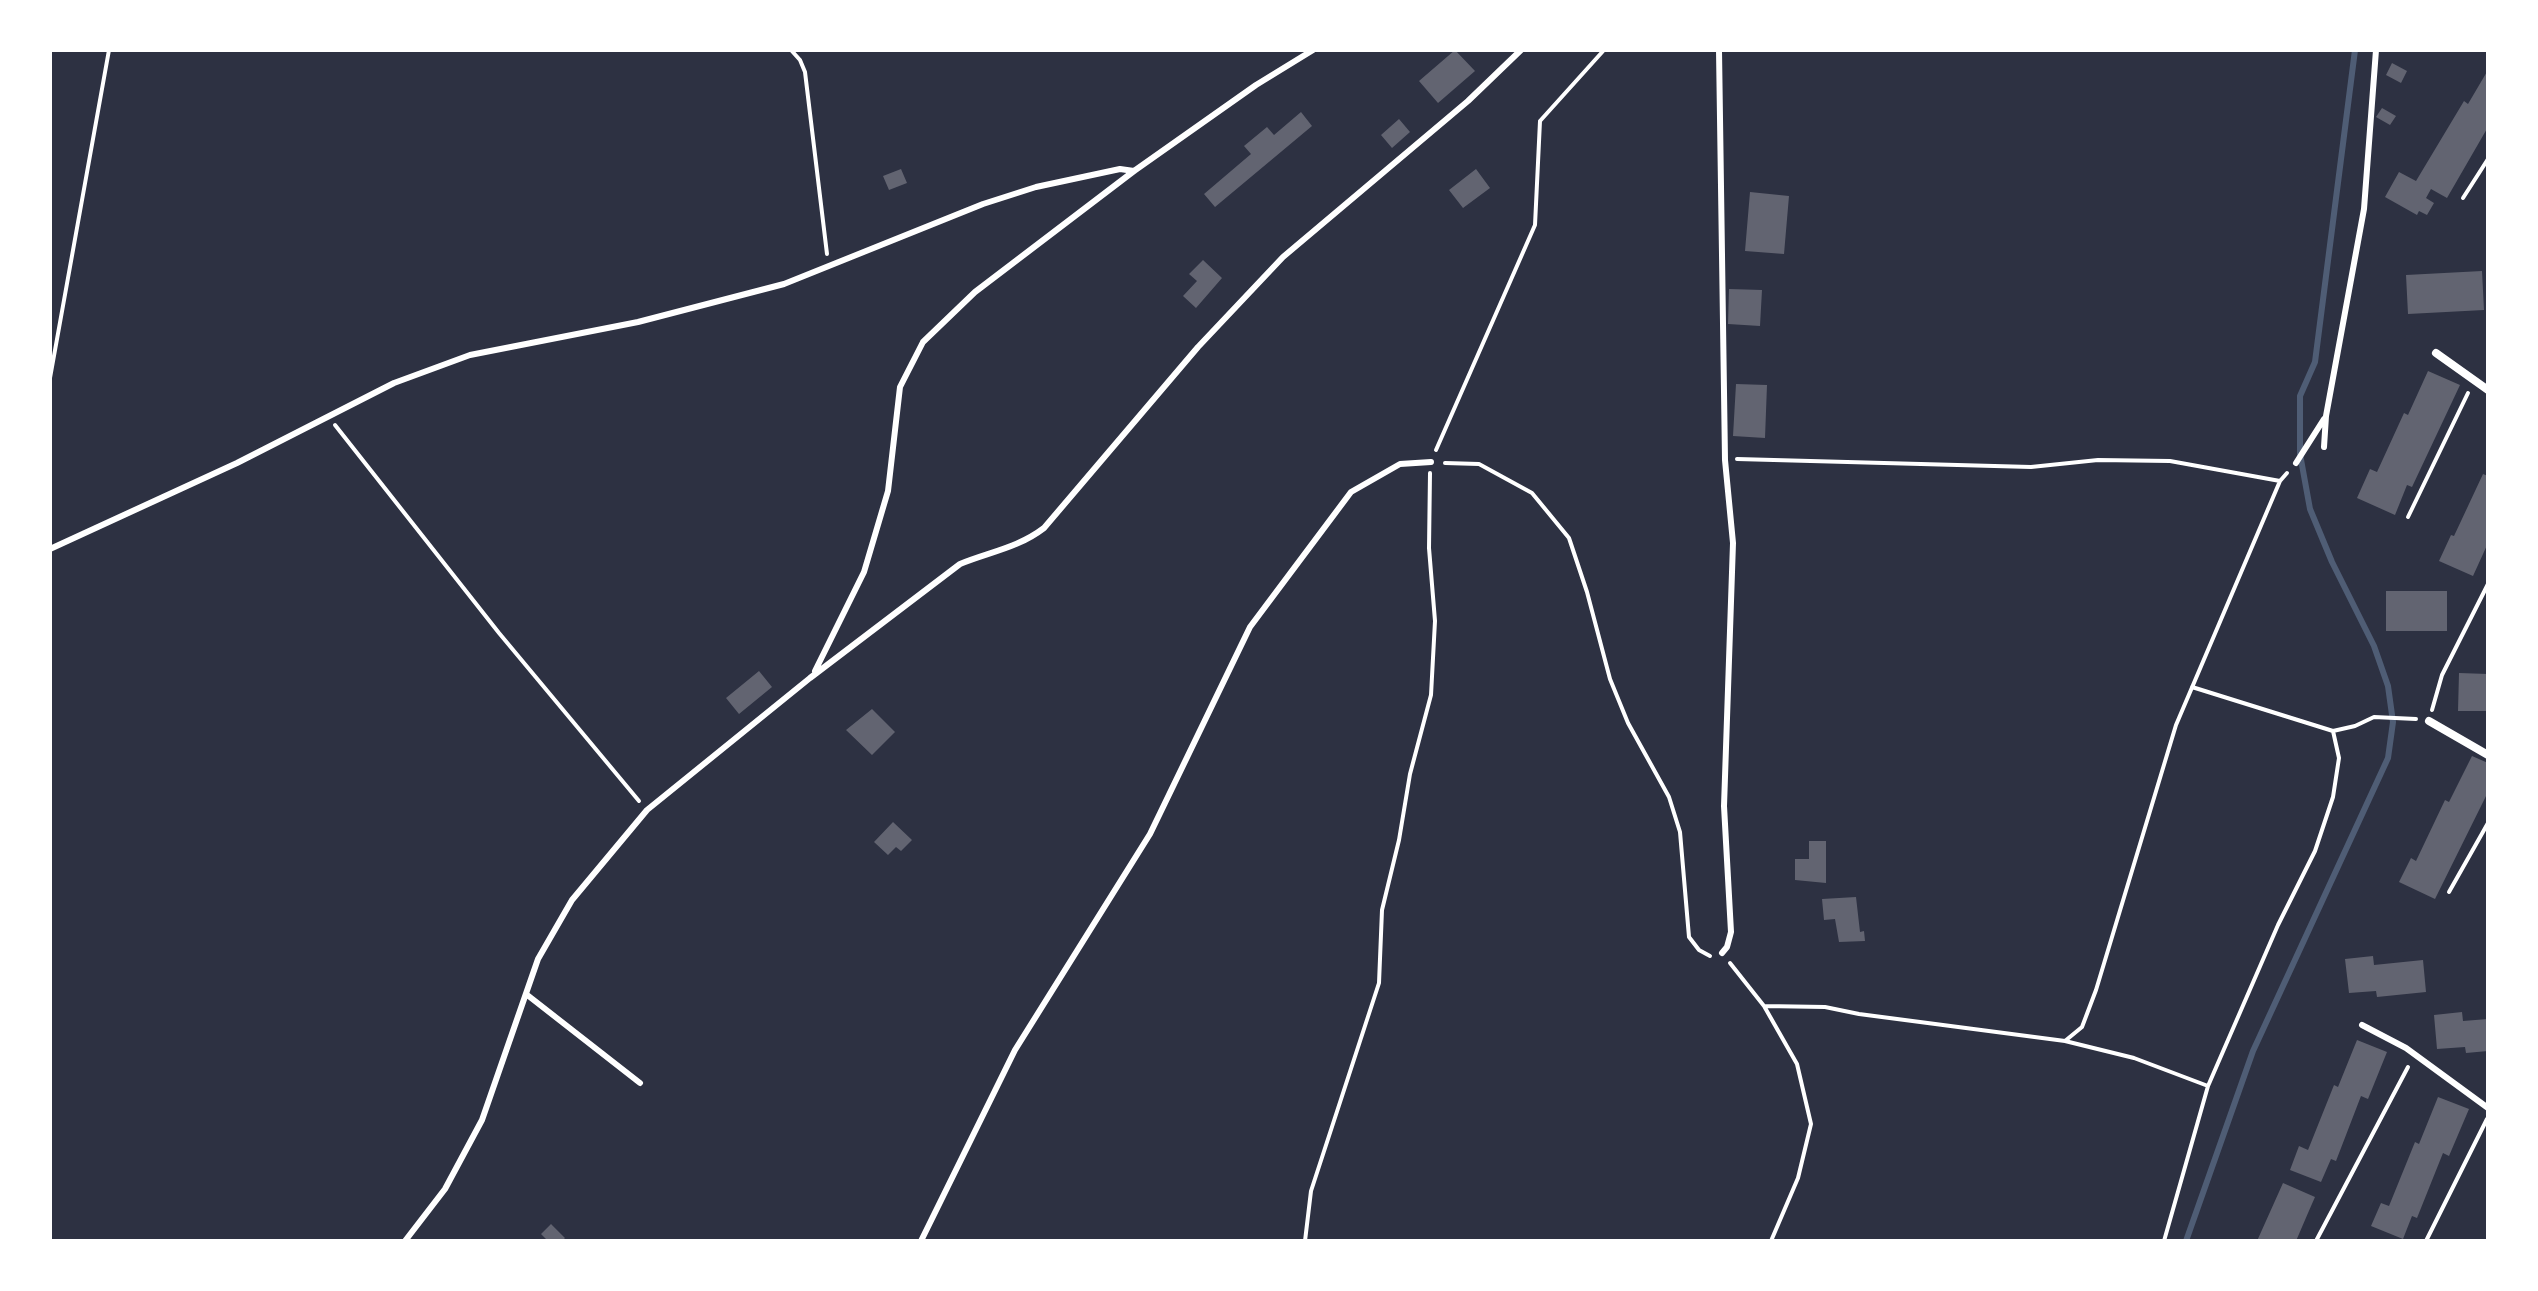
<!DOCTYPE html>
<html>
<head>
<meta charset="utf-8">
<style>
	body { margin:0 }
	#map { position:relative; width:2538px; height:1291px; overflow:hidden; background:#2d3142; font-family:Ubuntu,sans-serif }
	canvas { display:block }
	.frame { position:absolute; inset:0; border:52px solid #fff; pointer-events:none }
</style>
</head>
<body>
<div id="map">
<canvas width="2538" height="1291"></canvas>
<div class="frame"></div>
</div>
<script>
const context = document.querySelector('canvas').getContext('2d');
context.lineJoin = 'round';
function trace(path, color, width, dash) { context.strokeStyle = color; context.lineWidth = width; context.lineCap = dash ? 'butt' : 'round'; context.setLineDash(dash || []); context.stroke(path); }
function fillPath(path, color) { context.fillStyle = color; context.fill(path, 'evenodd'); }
trace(new Path2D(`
	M2186,1241L2253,1051L2388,758L2393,722L2388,686L2374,646L2332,562L2310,509L2300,454V396L2315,362L2355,50`), '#4f5d75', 6);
fillPath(new Path2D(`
	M1455,50L1475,71L1438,103L1419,81Z
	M2392,63L2407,71L2401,83L2386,75Z
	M2488,70V127L2447,198L2431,189L2426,198L2434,203L2427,215L2419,211L2417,215L2385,197L2399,172L2416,181L2464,101L2468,104Z
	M2382,108L2396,116L2390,125L2376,117Z
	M1301,112L1312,126L1215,207L1204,194L1251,154L1244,146L1267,127L1274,135Z
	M1399,119L1410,132L1392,148L1381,135Z
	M901,169L907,183L889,190L883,176Z
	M1476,169L1490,188L1463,208L1449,190Z
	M1750,192L1789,196L1784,254L1745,251Z
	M1203,260L1222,278L1196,308L1183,296L1197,281L1189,274Z
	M2482,271L2484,310L2408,314L2406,275Z
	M1729,289L1762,290L1760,326L1728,324Z
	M2428,371L2460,385L2412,487L2407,485L2395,515L2357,498L2370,469L2377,472L2404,413L2408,415Z
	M1736,384L1767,385L1765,438L1733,436Z
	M2483,474L2488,476V543L2473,576L2439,561L2451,535L2454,536Z
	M2386,591H2447V631H2386Z
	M759,671L772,687L739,714L726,698Z
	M2459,673L2488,674V711H2458Z
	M872,709L895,732L872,755L846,730Z
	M2472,756L2488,763V792L2435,899L2399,882L2411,858L2416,861L2445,800L2449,802Z
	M893,822L912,840L901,851L896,847L888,855L874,842Z
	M1809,841H1826V883L1795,880V859H1809Z
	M1856,897L1860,932L1864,931L1865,941L1839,942L1835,919L1824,920L1822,899Z
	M2373,956L2374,965L2423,960L2426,992L2377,997L2376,991L2349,993L2345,959Z
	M2462,1012L2463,1021L2488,1019V1051L2466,1053L2465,1047L2437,1049L2434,1015Z
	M2357,1040L2387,1052L2368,1099L2361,1096L2336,1161L2331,1159L2321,1182L2290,1170L2299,1146L2308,1150L2334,1085L2338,1087Z
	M2438,1097L2469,1109L2449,1156L2443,1153L2417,1218L2412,1216L2403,1239L2371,1226L2381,1203L2389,1206L2415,1142L2419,1144Z
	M2283,1183L2315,1197L2308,1213L2296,1241H2257Z
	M551,1224L565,1238L562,1241H548L541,1234Z`), '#626471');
trace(new Path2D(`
	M791,50L800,60L805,72L827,254
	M2463,198L2488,159
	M50,378L109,50
	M335,425L499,633L639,801
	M1436,450L1535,225L1540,121L1604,50
	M1737,459L2031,467L2098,460L2170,461L2280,481
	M1445,463L1479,464L1532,493L1569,538L1587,592L1610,679L1628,723L1669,797L1680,832L1689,937L1699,950L1710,956
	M2408,517L2468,393
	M2192,687L2333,731L2355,726L2374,717L2416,719
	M2432,710L2442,675L2488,584
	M2449,892L2488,823
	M1730,963L1764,1006L1797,1064L1811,1124L1798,1178L1771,1241
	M1764,1006L1825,1007L1859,1014L2065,1041L2134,1058L2208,1086L2164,1241
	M2065,1041L2082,1027L2096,990L2176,725L2280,481L2287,473
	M2208,1086L2278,925L2315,851L2333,797L2339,758L2333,731
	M1305,1241L1311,1191L1379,983L1382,910L1399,840L1410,774L1431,695L1435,621L1429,548L1430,473
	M2316,1241L2408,1067
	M2426,1241L2487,1119`), '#fff', 4);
trace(new Path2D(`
	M1719,50L1725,460L1733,543L1724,806L1731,932L1727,947L1722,953
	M2324,447L2326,416L2364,209L2376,50
	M2296,463L2324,419
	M50,549L237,463L394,383L470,355L638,322L784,284L983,204L1036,187L1120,169L1134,171
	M815,671L864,572L888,491L900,387L923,342L975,292L1134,171L1256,85L1313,50
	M526,994L640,1083
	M2362,1025L2406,1048L2488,1108
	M405,1241L445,1189L482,1120L538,959L572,900L647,810L810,678L960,564C989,552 1018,548 1044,528L1198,347L1283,257L1468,101L1521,50
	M921,1241L1015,1050L1150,834L1250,627L1351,492L1400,464L1431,462`), '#fff', 6);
trace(new Path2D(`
	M2436,353L2488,390
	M2429,721L2488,755`), '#fff', 8);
</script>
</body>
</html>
